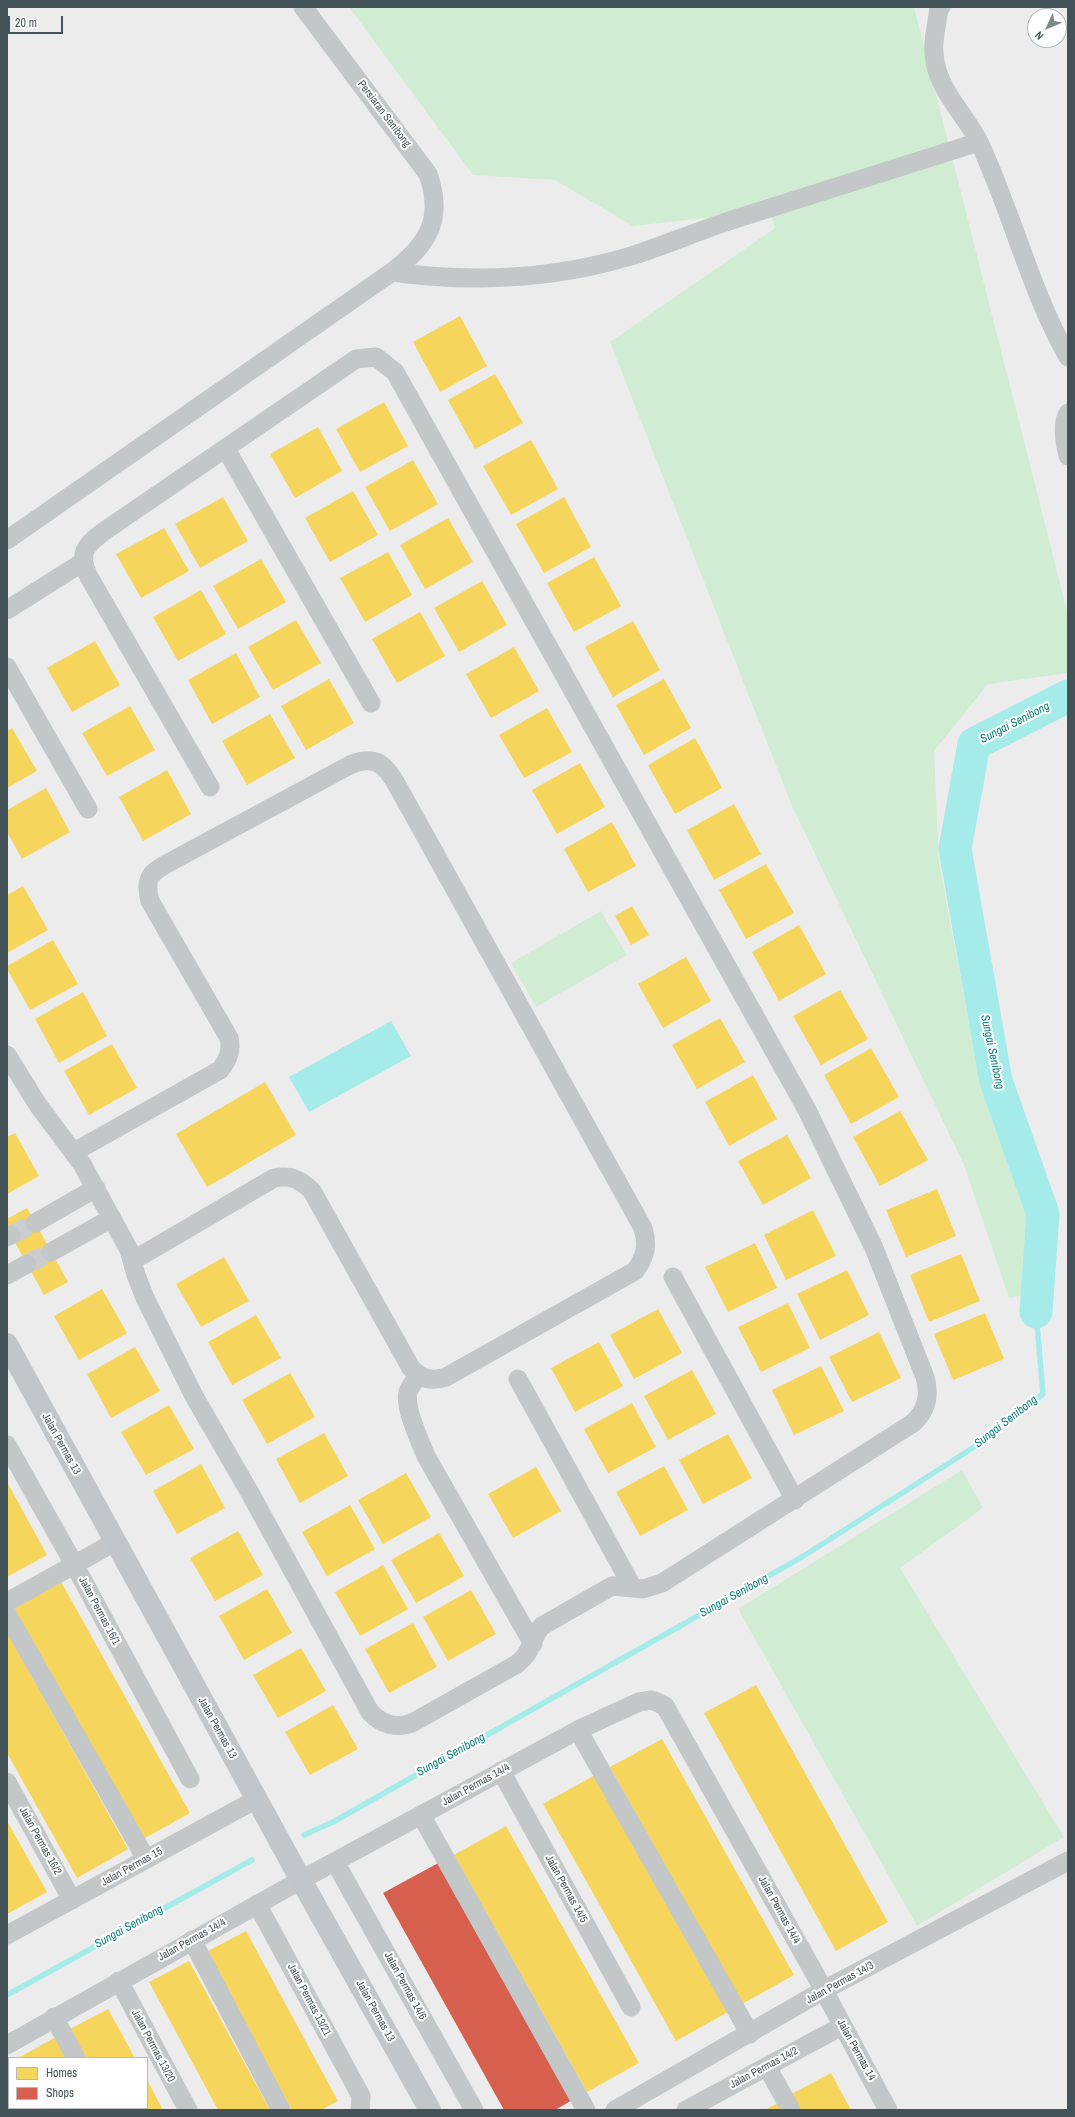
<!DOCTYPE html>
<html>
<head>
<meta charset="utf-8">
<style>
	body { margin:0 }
	#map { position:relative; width:1075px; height:2117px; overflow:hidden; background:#edecec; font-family:"Archivo Narrow",sans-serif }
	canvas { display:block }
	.frame { position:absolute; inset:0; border:8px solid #445358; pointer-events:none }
	.legend { position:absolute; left:8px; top:2057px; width:140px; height:52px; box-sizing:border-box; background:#fff; border:1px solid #b4babc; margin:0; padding:5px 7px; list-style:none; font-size:12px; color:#445358 }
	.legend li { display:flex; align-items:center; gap:8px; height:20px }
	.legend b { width:20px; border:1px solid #b4babc }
	.north { position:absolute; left:1027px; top:8px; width:40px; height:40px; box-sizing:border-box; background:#fff; border:1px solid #b4babc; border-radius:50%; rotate:226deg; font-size:11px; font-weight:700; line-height:16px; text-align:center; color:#445358 }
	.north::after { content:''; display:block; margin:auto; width:14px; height:18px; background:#7f898c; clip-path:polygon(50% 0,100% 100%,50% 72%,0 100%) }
	.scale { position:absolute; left:8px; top:16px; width:55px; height:18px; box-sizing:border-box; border:2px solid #445358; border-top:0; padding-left:5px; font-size:12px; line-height:14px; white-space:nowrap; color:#445358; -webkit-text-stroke:3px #fff; paint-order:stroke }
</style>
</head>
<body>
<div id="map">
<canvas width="1075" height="2117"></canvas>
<div class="frame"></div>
<ul class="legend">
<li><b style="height:11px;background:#f6d55c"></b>Homes</li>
<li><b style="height:11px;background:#d6604d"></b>Shops</li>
</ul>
<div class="north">N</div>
<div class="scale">20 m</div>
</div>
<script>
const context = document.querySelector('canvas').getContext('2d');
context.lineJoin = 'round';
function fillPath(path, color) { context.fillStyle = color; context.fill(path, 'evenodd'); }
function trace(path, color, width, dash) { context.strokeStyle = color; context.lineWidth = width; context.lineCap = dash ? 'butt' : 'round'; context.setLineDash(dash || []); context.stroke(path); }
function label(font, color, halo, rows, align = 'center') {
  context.font = font + ' "Archivo Narrow",sans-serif'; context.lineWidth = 4; context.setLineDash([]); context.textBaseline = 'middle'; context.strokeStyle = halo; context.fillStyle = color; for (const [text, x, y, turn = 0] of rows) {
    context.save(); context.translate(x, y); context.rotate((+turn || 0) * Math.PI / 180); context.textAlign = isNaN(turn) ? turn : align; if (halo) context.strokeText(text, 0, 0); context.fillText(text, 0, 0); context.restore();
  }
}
fillPath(new Path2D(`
	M349,7H914L1068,615V673L988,684L934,751L939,862L980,1081L1031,1217L1030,1294L1009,1298L964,1165L792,806L610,342L775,228L769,211L633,226L555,180L473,175Z
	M601,911L627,955L536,1007L511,963Z
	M962,1470L983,1508L900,1568L1064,1837L917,1926L738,1609Z`), '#d0edd4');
fillPath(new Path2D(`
	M391,1021L411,1056L309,1112L289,1077Z`), '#a4ebe9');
fillPath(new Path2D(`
	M460,316L487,366L440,392L413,342Z
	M495,374L523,423L475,449L448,400Z
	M384,402L408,446L360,472L336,429Z
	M318,427L342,471L295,498L270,454Z
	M531,440L558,489L511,515L483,466Z
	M413,460L438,504L390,531L365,487Z
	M353,491L378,535L330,562L305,518Z
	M223,497L248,541L200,568L175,524Z
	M564,497L591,547L544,573L516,524Z
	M448,518L473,562L425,589L400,545Z
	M164,528L189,571L141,598L116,554Z
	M388,552L412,595L365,622L340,578Z
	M594,557L621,606L574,632L547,583Z
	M261,559L286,602L238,629L213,586Z
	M482,581L507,625L459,652L434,608Z
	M201,590L226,634L178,661L153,617Z
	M420,612L445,656L397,683L372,639Z
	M296,620L321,663L273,690L248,647Z
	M633,621L660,670L613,697L585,647Z
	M95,641L120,685L72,712L47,668Z
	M514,647L539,691L491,718L466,674Z
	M236,653L260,697L212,724L188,680Z
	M329,679L354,723L306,750L281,706Z
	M664,679L691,728L644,755L616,705Z
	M130,706L155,750L107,776L82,733Z
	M547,708L572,752L524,778L499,735Z
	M270,714L295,758L247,785L222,741Z
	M12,728L37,771L7,788V731Z
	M695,738L722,788L675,814L648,765Z
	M580,763L605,807L557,834L532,790Z
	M167,770L191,814L143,841L119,797Z
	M46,788L70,832L22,859L7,832V810Z
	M734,804L761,854L714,880L687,830Z
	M612,822L636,866L588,892L564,849Z
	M766,864L794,913L746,939L719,890Z
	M23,886L48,930L7,953V895Z
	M632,906L649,935L631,945L615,916Z
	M799,925L826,974L779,1001L752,952Z
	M53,940L78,984L30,1010L7,969V966Z
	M686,957L711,1001L663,1028L638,984Z
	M840,990L868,1039L821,1065L793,1016Z
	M83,992L107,1036L59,1063L35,1019Z
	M720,1018L745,1062L697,1089L672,1045Z
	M112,1044L137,1088L89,1115L64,1071Z
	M871,1048L899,1097L851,1124L824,1075Z
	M753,1075L777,1119L729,1146L705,1102Z
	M265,1082L296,1135L207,1187L176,1134Z
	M900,1111L928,1160L880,1186L853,1137Z
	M15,1133L39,1176L7,1194V1137Z
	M787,1135L811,1178L763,1205L738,1161Z
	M937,1189L956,1236L906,1257L886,1210Z
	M27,1208L68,1282L44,1295L7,1228V1219Z
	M813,1210L836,1256L786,1280L764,1235Z
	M755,1243L777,1288L728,1312L705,1267Z
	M961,1254L980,1301L929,1322L910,1275Z
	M224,1257L249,1301L201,1327L176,1284Z
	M847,1270L869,1315L820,1340L797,1294Z
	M102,1289L127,1333L79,1360L54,1316Z
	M788,1303L810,1348L761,1372L738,1327Z
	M658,1309L682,1353L634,1379L610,1335Z
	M985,1313L1004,1359L953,1380L934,1334Z
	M256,1315L281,1358L232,1385L208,1342Z
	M879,1332L901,1378L852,1402L829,1357Z
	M599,1342L623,1386L575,1412L551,1368Z
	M135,1347L160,1391L111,1418L87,1374Z
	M821,1366L844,1411L794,1435L772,1390Z
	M692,1370L716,1414L668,1440L644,1396Z
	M290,1373L315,1417L267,1444L242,1400Z
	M632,1403L656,1447L608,1473L584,1429Z
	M169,1405L194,1449L146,1475L121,1432Z
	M324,1433L348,1476L300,1503L276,1459Z
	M728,1434L752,1478L703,1504L679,1460Z
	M201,1464L225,1508L177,1534L153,1491Z
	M664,1466L688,1510L640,1536L616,1492Z
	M536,1467L561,1511L513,1538L488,1494Z
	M406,1473L431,1517L383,1544L358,1500Z
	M7,1482L47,1555L7,1577Z
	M350,1505L375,1549L327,1576L302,1532Z
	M238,1531L263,1575L215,1601L190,1558Z
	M439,1533L464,1576L416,1603L391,1560Z
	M383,1565L408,1609L360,1636L335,1592Z
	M60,1580L190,1813L138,1842L8,1609Z
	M267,1589L292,1633L244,1660L219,1616Z
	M471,1590L496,1634L448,1661L423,1617Z
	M413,1623L437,1667L389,1693L365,1649Z
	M7,1632L128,1849L77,1878L7,1753Z
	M301,1648L326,1691L278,1718L253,1675Z
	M756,1685L888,1922L836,1951L704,1713Z
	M333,1705L358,1749L310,1775L285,1732Z
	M662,1739L794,1975L742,2004L610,1767Z
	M595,1775L728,2012L676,2041L543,1804Z
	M7,1821L47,1892L7,1914Z
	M506,1826L639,2063L587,2092L454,1855Z
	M246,1931L338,2101L321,2110H292L206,1952Z
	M189,1961L270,2110H218L149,1982Z
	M108,2009L135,2058H83L68,2030Z
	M56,2037L68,2058H18Z
	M831,2073L851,2110H798L790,2095Z
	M147,2080L163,2110H111L110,2108H147Z
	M778,2103L782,2110H765Z
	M43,2108H95L96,2110H44Z`), '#f6d55c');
fillPath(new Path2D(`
	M442,1861L574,2099L555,2110H504L383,1893Z`), '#d6604d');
trace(new Path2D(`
	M304,1835L333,1822L802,1557L985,1440L1043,1394L1036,1312
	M7,1995L252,1860`), '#a4ebe9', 5.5);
trace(new Path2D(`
	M1036,1312L1043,1214L996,1081L955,849L974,744L1068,696`), '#a4ebe9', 33);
trace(new Path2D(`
	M11,1235L35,1223
	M27,1264L51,1252`), '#cbcdce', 19, [19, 10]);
trace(new Path2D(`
	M941,7L939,8C936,32 930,46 937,70C945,97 968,119 980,144C1012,213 1031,292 1068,357
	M392,272C471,283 554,279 631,256C666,245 700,230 735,219C816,193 898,168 979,142
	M1068,413C1061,424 1065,444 1068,456
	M226,449L371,703
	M7,540L392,272C428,245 444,219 428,174L303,7
	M7,610L83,562
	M7,667L88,809
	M7,1055L38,1105L82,1164L129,1250L136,1275L145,1298L194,1396L250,1493L370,1712C381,1724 396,1729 412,1723L517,1664C535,1649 529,1640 542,1626L612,1586L643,1589L662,1583L913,1423C927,1410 930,1395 925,1377L874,1248L806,1108L395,372L376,357L356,359L103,532C84,546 78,554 89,577L210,787
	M74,1152L220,1070C228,1060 232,1051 229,1038L150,901C144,878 150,873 170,862L350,765C376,754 386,765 398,787L643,1228C648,1245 646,1256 635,1271L446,1377C431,1382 422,1379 411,1368L312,1191C300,1179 291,1175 274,1178L132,1261
	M35,1223L96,1188
	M7,1237L11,1235
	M51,1252L112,1218
	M7,1275L27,1264
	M673,1277L795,1500
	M418,1376C415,1381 410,1386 408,1392C404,1408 420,1441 426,1456L533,1644
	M518,1379L633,1588
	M7,1445L74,1564L190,1779
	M7,1602L115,1542
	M7,1614L146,1859
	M578,1730L750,2034
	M501,1771L631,2007
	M7,1782L72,1900
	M421,1815L586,2110
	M335,1862L474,2110
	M257,1904L361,2096L360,2110
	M7,1935L257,1799
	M192,1940L281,2110
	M119,1981L188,2110
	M54,2017L76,2058
	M7,2045L301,1880L578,1730L639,1702L652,1700L665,1706L816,1976L888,2110
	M767,2067L791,2110
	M7,2093L9,2097
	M103,2108L104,2110
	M615,2110L824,1990L1068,1861
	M686,2110L842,2026`), '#c3c7c8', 19);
trace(new Path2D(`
	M7,1344L301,1880L430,2110`), '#c1c6c8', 22);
label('11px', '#445358', '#fff', [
	["Persiaran Senibong",384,114,53],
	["Jalan Permas 13",61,1444,61],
	["Jalan Permas 16/1",99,1611,62],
	["Jalan Permas 13",217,1728,61],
	["Jalan Permas 14/4",476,1785,-29],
	["Jalan Permas 16/2",40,1841,61],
	["Jalan Permas 15",132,1867,-29],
	["Jalan Permas 14/5",566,1889,61],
	["Jalan Permas 14/4",779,1910,61],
	["Jalan Permas 14/4",192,1940,-29],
	["Jalan Permas 14/3",840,1983,-29],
	["Jalan Permas 14/6",405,1986,61],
	["Jalan Permas 13/21",309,2000,62],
	["Jalan Permas 13",375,2011,61],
	["Jalan Permas 13/20",153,2046,62],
	["Jalan Permas 14",856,2050,61],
	["Jalan Permas 14/2",764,2068,-28]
]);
label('italic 12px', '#0e7e7c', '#fff', [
	["Sungai Senibong",1015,723,-27],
	["Sungai Senibong",992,1052,78],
	["Sungai Senibong",1006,1422,-38],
	["Sungai Senibong",734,1596,-29],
	["Sungai Senibong",451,1755,-29],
	["Sungai Senibong",129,1927,-29]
]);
</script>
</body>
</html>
